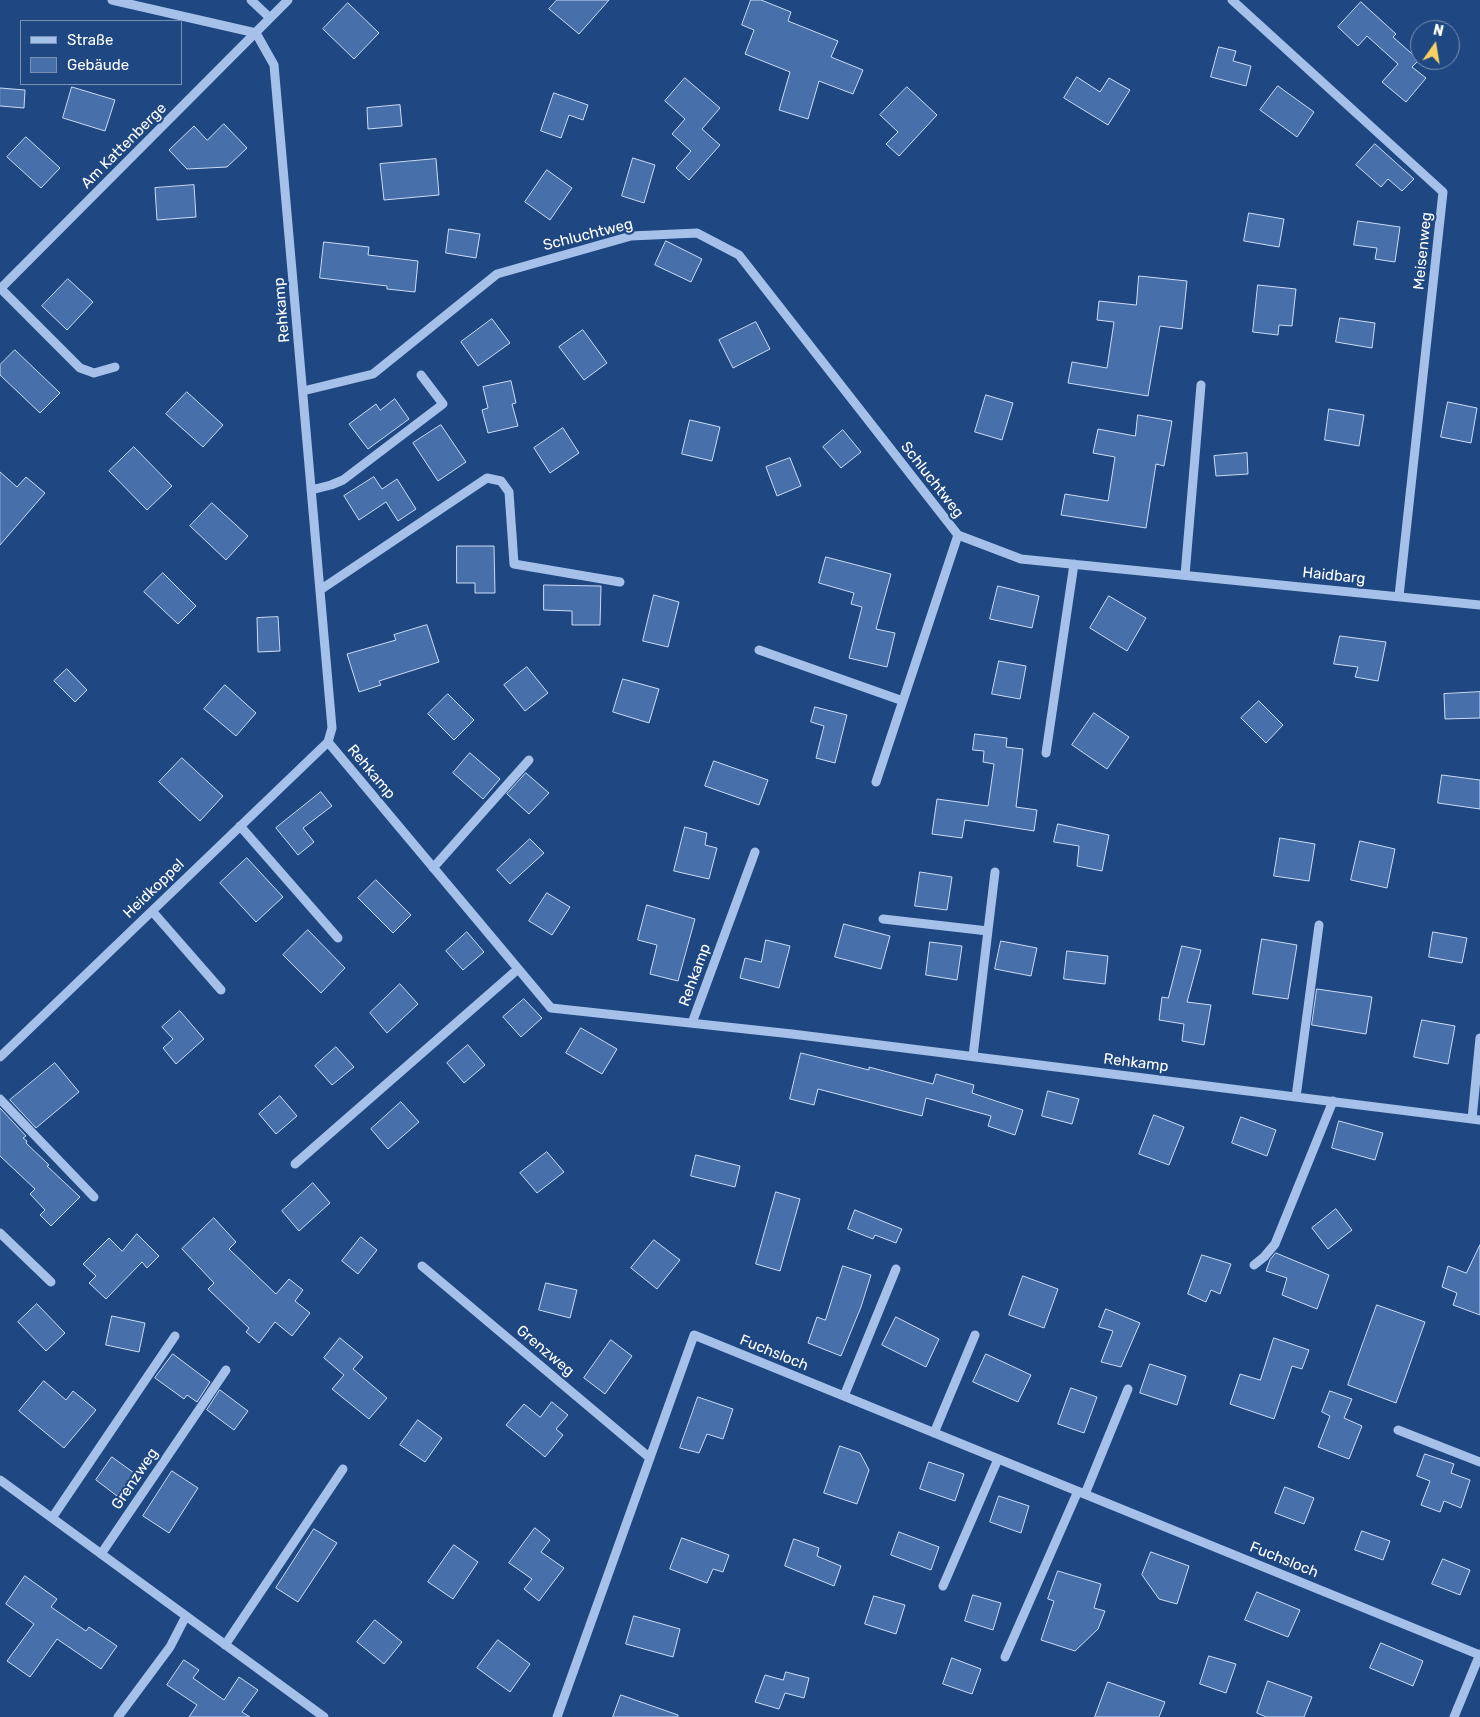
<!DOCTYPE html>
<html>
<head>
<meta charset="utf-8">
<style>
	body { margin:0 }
	#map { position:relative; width:1480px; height:1717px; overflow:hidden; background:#1f4781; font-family:Rubik,sans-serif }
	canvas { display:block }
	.legend { position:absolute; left:20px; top:20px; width:162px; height:65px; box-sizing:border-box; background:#1f4781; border:1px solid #7991b3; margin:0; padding:6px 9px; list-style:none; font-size:15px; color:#fff }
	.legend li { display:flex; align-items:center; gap:10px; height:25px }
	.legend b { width:25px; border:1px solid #7991b3 }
	.north { position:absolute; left:1410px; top:20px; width:50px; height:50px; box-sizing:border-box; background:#1f4781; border:1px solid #7991b3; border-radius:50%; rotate:13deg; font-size:14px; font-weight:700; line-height:20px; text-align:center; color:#fff }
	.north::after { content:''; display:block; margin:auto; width:18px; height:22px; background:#f7d164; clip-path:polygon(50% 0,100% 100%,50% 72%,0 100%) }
</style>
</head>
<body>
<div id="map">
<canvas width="1480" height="1717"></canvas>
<ul class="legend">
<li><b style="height:6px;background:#a5c1e9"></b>Straße</li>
<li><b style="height:14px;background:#4770ab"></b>Gebäude</li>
</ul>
<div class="north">N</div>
</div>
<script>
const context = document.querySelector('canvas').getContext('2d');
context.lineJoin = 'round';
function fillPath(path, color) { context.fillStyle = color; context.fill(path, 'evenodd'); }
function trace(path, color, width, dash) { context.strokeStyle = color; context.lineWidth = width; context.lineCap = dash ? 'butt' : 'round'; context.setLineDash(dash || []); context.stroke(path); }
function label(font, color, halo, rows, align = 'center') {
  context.font = font + ' Rubik,sans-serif'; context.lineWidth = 4.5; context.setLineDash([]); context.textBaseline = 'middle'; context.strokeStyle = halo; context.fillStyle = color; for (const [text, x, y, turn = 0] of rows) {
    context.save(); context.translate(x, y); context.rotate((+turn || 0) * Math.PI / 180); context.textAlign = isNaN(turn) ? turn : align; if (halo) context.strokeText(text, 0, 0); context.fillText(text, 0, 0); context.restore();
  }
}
const building = new Path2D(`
	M557,0H609L579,34L549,9Z
	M751,0H761L791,12L788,21L838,41L831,57L863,70L853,94L819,81L808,119L779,110L790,72L745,54L754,30L742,25Z
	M1361,2L1396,34L1393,37L1419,60L1412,67L1426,78L1406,102L1382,82L1398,64L1367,36L1358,46L1338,27Z
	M348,3L379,33L354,59L323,29Z
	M1219,47L1236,51L1233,61L1251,66L1246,86L1211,77Z
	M1077,77L1100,92L1109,78L1130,90L1108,125L1064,98Z
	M685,78L720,108L702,129L720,145L689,180L676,168L691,151L672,134L685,119L665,101Z
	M1278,86L1314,112L1297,137L1260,110Z
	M72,87L115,100L105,131L63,118Z
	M907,87L937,115L899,156L886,144L898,132L880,115Z
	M0,88L25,90L24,108L0,106Z
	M554,93L588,105L583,120L569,115L561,138L541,131Z
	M400,105L402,126L368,129L367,108Z
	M224,124L247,148L227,167L187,169L169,150L194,126L207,140Z
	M26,137L60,168L41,188L7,157Z
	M1375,144L1414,179L1402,191L1388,179L1381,187L1356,165Z
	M633,158L655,165L644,203L622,196Z
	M436,159L439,195L384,200L380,164Z
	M547,170L572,188L550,220L525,202Z
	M194,185L196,217L157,220L155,188Z
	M1249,213L1284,219L1279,247L1244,241Z
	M1358,221L1400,227L1395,262L1375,259L1377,248L1354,245Z
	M449,229L480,234L476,258L446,253Z
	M666,241L702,259L691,282L655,265Z
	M324,242L369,247L368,255L418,261L415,292L387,289V286L320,278Z
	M1139,276L1187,281L1182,329L1160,326L1148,396L1068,383L1072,362L1107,368L1114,322L1097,320L1099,301L1136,305Z
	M68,279L93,302L67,330L42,306Z
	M1258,285L1296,289L1292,326L1279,325L1278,335L1253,332Z
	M1340,318L1375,323L1372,348L1336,342Z
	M492,319L510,343L478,366L461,342Z
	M756,322L770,349L733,368L719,340Z
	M583,330L607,363L584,380L559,347Z
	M15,350L60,393L40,413L0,375V365Z
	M511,381L516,403L512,404L518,426L488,433L482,410L488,408L483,387Z
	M187,392L223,425L203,447L166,414Z
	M986,395L1013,403L1002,440L975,432Z
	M395,399L409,419L368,449L349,424L376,404L380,410Z
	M1448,402L1477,408L1471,443L1441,437Z
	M1329,409L1364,415L1359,446L1325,440Z
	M1138,415L1172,421L1164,466L1156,464L1146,528L1061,515L1065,494L1108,501L1115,457L1093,453L1098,429L1135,436Z
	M690,420L720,427L712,461L682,454Z
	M441,425L466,462L438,481L413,443Z
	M563,428L579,453L550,473L534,448Z
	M843,430L861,452L841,468L823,447Z
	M134,447L172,486L147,510L109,471Z
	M1247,453L1248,474L1216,476L1214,456Z
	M790,458L801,486L777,496L766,467Z
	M0,472L17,487L26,477L45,493L0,545Z
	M374,477L382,489L397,479L416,509L398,521L386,502L359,520L344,496Z
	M212,503L248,536L226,560L190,526Z
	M457,546H494L495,593H475V583H457Z
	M826,557L891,574L876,629L895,633L887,667L849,658L862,607L851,604L854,593L819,583Z
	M163,573L196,606L178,624L144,592Z
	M544,585L601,586L600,625H572V611L544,610Z
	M998,586L1039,596L1032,628L990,619Z
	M654,595L679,602L668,647L643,641Z
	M1109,596L1146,618L1127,651L1090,628Z
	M278,617L280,651L258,652L257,618Z
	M427,625L439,662L379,681L381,685L359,692L347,654L396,640L394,635Z
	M1340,636L1386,642L1378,681L1355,677L1358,667L1334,664Z
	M999,661L1026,666L1020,699L992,694Z
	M527,667L548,693L525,711L504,685Z
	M67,669L87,690L75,702L54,681Z
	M623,679L659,689L649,723L613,712Z
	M225,685L256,713L236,736L204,709Z
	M1480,692V718L1445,719L1444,694Z
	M448,694L474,720L454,740L428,714Z
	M1259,701L1283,725L1266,743L1241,718Z
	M815,707L847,715L835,763L816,758L824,726L811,722Z
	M1094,713L1129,737L1107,769L1072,745Z
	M975,734L1007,738L1006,747L1023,749L1016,807L1037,810L1034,831L965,820L962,838L932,834L937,799L988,806L994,764L983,762L984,751L973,750Z
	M470,753L500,779L483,799L453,773Z
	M182,758L223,796L200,821L159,782Z
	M714,761L768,780L759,805L705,786Z
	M526,773L549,793L529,814L507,794Z
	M1442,775L1480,780V809L1438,803Z
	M321,792L332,806L303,828L314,842L298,855L276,828Z
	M1058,824L1109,835L1102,871L1077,866L1079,846L1054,842Z
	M685,827L707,833L705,845L717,848L709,879L674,871Z
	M1280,838L1315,844L1309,881L1274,876Z
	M530,839L544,853L510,884L497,870Z
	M1360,841L1395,849L1387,888L1351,880Z
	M247,858L283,897L256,922L220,883Z
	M920,872L952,877L947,910L915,906Z
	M376,880L411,915L393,933L358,898Z
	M547,893L570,907L552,935L529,921Z
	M647,905L695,919L678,981L650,974L657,945L638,940Z
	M844,924L890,936L881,969L835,957Z
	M308,930L345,968L321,993L283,955Z
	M467,932L484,952L463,970L446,951Z
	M1433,932L1467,938L1462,963L1429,957Z
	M1262,939L1297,945L1288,999L1253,994Z
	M766,940L790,946L779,988L740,978L745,958L761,962Z
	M1001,941L1037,948L1031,976L995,969Z
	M930,942L962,946L957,980L926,975Z
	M1182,946L1201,950L1187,1002L1211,1005L1204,1045L1182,1041L1184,1024L1159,1020L1162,997L1168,998Z
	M1067,951L1108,956L1105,984L1064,979Z
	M400,984L418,1004L387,1033L370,1013Z
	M1317,989L1372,997L1366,1034L1312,1025Z
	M524,999L542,1018L521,1037L503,1017Z
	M180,1011L204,1039L176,1064L163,1048L173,1039L162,1027Z
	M1422,1020L1455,1026L1448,1064L1414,1057Z
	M581,1028L617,1049L602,1074L566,1053Z
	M468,1045L485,1065L464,1083L447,1063Z
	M336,1047L354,1067L332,1085L315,1066Z
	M801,1053L869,1070V1067L933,1084L936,1074L974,1085L972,1093L1023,1110L1015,1135L988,1126L991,1116L926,1098L922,1116L818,1089L814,1105L790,1099Z
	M55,1063L79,1092L36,1128L10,1100Z
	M1048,1091L1079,1099L1072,1124L1042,1116Z
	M280,1096L297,1116L276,1134L259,1114Z
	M401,1102L419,1122L388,1149L371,1129Z
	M0,1108L26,1136L23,1138L27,1141L26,1143L49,1165L47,1166L80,1197L51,1226L40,1215L45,1210L30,1194L35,1189L0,1156Z
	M1154,1115L1184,1127L1169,1165L1139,1154Z
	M1241,1117L1276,1130L1267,1156L1232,1143Z
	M1339,1121L1383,1133L1375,1160L1332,1148Z
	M547,1152L564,1172L537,1193L520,1173Z
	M696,1155L740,1166L735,1187L691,1176Z
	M313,1183L330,1203L299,1231L282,1211Z
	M776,1192L800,1199L780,1271L756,1264Z
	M1336,1209L1352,1230L1328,1249L1312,1228Z
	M855,1210L902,1229L896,1243L875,1235L873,1239L848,1229Z
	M214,1218L236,1242L229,1249L276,1294L289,1279L303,1290L295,1301L310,1313L292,1336L275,1322L259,1343L246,1332L249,1328L208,1289L214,1283L182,1249Z
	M137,1234L159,1256L147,1268L142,1262L106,1299L89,1283L96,1276L83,1264L109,1238L122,1251Z
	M361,1237L377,1250L358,1274L342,1261Z
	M654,1240L680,1260L657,1289L631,1268Z
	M1480,1245V1315L1453,1305L1457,1293L1442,1287L1448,1266L1466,1273Z
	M1276,1253L1329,1275L1317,1309L1282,1295L1287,1278L1266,1271L1270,1260Z
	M1202,1255L1231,1264L1220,1294L1211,1290L1206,1302L1188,1294Z
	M843,1266L871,1275L861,1307L841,1356L808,1343L817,1317L825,1320Z
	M1023,1276L1058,1289L1044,1328L1009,1315Z
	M546,1283L577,1290L570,1318L539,1310Z
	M37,1304L65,1333L46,1351L18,1322Z
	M1377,1305L1425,1322L1396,1403L1348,1385Z
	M1106,1309L1140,1323L1121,1367L1101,1362L1113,1331L1099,1327Z
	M112,1316L145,1323L139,1352L106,1345Z
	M896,1317L939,1339L926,1367L882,1345Z
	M340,1338L363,1357L353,1369L387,1398L369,1419L332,1389L344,1375L324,1358Z
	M1274,1338L1309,1350L1302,1369L1292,1366L1274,1419L1230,1404L1240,1374L1260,1380Z
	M611,1340L632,1356L605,1394L584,1378Z
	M173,1354L210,1382L197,1402L187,1395L184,1399L155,1378Z
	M986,1354L1031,1375L1018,1402L973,1382Z
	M1150,1364L1186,1376L1177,1405L1140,1393Z
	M44,1381L66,1400L73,1391L96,1410L64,1448L19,1411Z
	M1071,1388L1097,1397L1084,1433L1058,1424Z
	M220,1390L248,1411L234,1430L207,1410Z
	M1330,1391L1352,1399L1344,1418L1362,1426L1349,1459L1318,1447L1330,1416L1322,1412Z
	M698,1397L733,1409L723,1439L707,1434L699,1453L680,1448Z
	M552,1402L568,1415L556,1429L563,1435L545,1457L506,1425L524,1404L540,1417Z
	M418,1420L442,1438L425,1462L400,1445Z
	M840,1446L860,1453L869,1470L857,1504L824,1493Z
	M1425,1454L1454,1464L1451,1473L1470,1480L1461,1508L1444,1501L1440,1512L1421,1505L1430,1481L1417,1476Z
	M112,1457L134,1473L117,1496L96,1480Z
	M929,1462L964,1474L955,1501L920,1489Z
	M172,1471L198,1488L169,1533L143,1516Z
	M1285,1487L1314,1498L1304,1524L1275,1513Z
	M999,1496L1029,1506L1021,1533L990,1522Z
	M535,1528L550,1540L541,1552L564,1568L539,1601L524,1589L532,1579L509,1563Z
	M314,1529L337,1543L298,1602L276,1588Z
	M1362,1531L1390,1541L1383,1560L1355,1550Z
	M899,1532L939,1547L931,1570L891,1555Z
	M682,1538L729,1555L723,1572L713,1569L707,1583L670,1569Z
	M794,1539L819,1548L817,1556L841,1566L834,1586L785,1566Z
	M454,1545L478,1562L453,1599L428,1582Z
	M1151,1552L1189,1566L1177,1604L1159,1599L1142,1575Z
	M1443,1559L1470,1570L1460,1595L1432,1584Z
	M1058,1571L1101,1584L1094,1608L1105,1611L1098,1629L1075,1651L1041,1640L1054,1601L1048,1599Z
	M25,1576L57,1599L51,1607L86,1631L89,1627L117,1646L101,1669L57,1639L30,1677L7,1661L34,1624L6,1604Z
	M1257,1592L1300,1610L1288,1637L1245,1620Z
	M973,1595L1001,1603L993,1630L965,1621Z
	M874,1596L905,1605L896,1634L865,1624Z
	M634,1616L680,1629L673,1657L626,1644Z
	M375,1620L402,1642L384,1664L357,1642Z
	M498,1640L530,1664L510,1692L477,1668Z
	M1381,1643L1423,1661L1413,1686L1370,1668Z
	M1209,1656L1236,1664L1226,1693L1200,1684Z
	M952,1658L981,1669L972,1694L943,1684Z
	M184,1660L199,1670L193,1678L224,1700L239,1677L258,1690L242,1712L250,1717H189L197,1705L167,1685Z
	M786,1672L809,1678L804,1698L785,1693L779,1709L755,1702L765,1675L783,1680Z
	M1268,1681L1312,1697L1304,1717H1266L1257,1713Z
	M1108,1682L1165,1702L1159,1717H1095Z
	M621,1695L678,1715V1717H613Z`);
fillPath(building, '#4770ab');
trace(building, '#c9dcf7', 1);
trace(new Path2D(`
	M251,0L270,18
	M1232,0L1443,192L1399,596
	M0,289L288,0
	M1,289L80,368L94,373L115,367
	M303,391L373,374L497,274L631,236L697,233L739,255L958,535L1021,559L1480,605
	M311,490L331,485L343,480L443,404L421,375
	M1185,575L1201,385
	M320,590L487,478L501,481L509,492L514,564L620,582
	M759,650L903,701
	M328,742L551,1008L792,1034L1480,1120
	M1046,753L1074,564
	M876,782L958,535
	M240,826L338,938
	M433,868L529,760
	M152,911L221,990
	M883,919L988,931
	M692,1023L755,852
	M973,1056L995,872
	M0,1057L328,742L332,728L274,65L256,33L112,0
	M1296,1097L1319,925
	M0,1099L94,1197
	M1472,1119L1480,1038
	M295,1164L518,969
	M0,1233L51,1282
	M1254,1265L1264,1257L1275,1244L1333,1101
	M422,1266L650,1458
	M844,1396L896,1269
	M1398,1430L1480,1462
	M934,1433L975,1335
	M0,1480L324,1717
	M1085,1494L1128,1389
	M52,1518L175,1336
	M101,1554L226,1370
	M943,1586L998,1459
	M225,1645L343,1469
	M1005,1657L1078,1491
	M118,1717L170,1647L186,1616
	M557,1717L694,1335L1480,1655
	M1454,1717L1480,1654`), '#a5c1e9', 9);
label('15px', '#fff', '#1f4781', [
	["Am Kattenberge",124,146,-45],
	["Schluchtweg",588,235,-14],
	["Meisenweg",1423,251,-84],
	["Rehkamp",282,310,-95],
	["Schluchtweg",932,480,52],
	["Haidbarg",1334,576,6],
	["Rehkamp",371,772,50],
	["Heidkoppel",154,889,-44],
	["Rehkamp",695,975,-70],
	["Rehkamp",1136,1063,7],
	["Grenzweg",545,1351,40],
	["Fuchsloch",774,1353,22],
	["Grenzweg",135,1479,-56],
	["Fuchsloch",1284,1560,22]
]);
</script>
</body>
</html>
